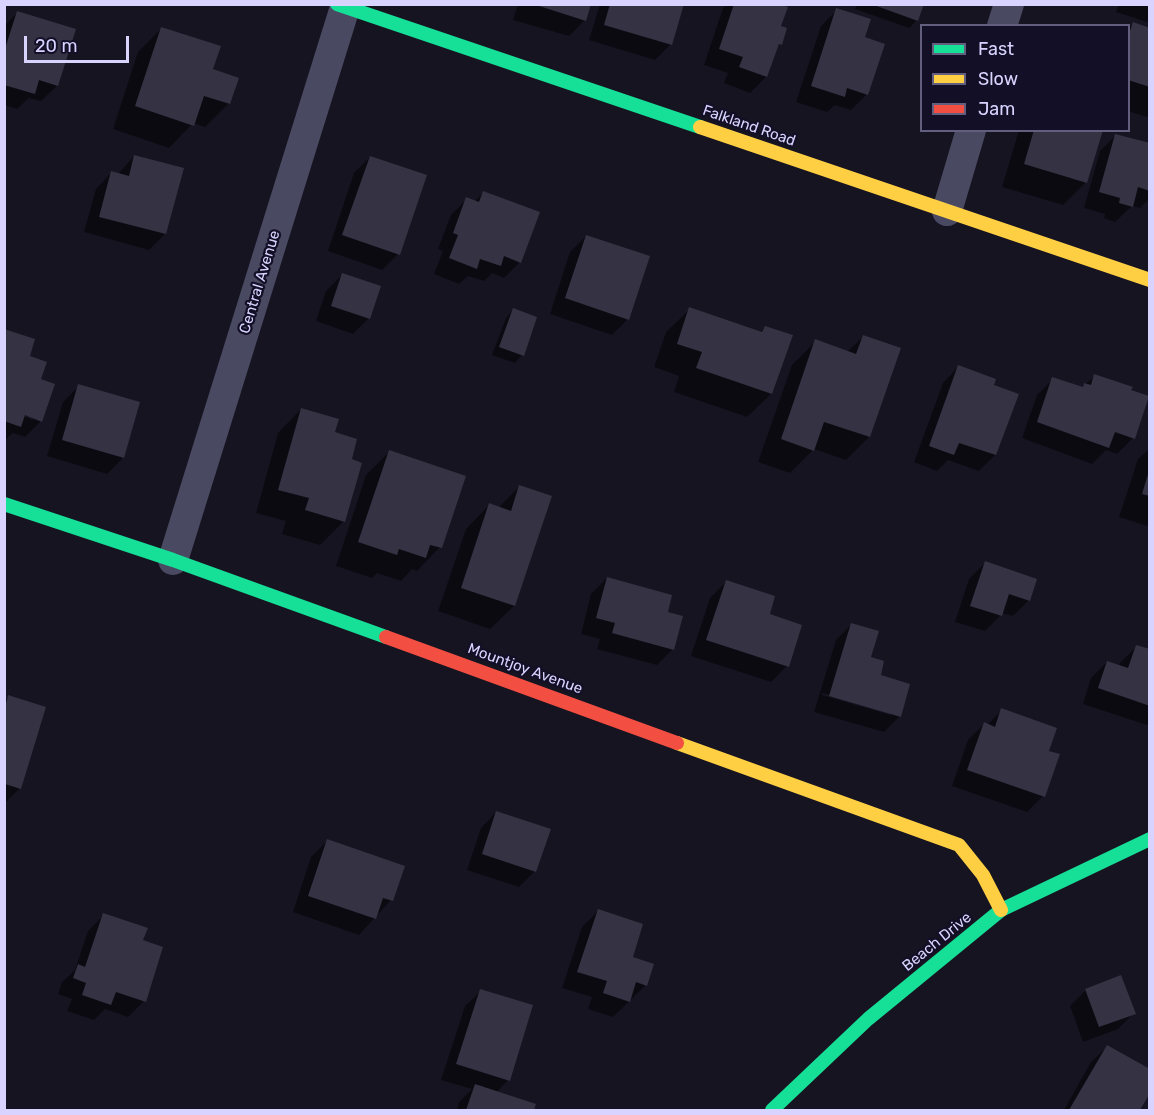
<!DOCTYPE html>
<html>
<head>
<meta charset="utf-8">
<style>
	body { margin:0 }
	#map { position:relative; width:1154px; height:1115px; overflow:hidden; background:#161421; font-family:Rubik,sans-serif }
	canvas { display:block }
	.frame { position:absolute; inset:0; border:6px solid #d9d4ff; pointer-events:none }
	.legend { position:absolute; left:920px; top:24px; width:210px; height:108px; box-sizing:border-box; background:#130f26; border:2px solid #625e7d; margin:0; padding:8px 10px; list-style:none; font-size:18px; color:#d9d4ff }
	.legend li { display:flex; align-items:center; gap:12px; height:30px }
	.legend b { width:30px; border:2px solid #625e7d }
	.scale { position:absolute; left:24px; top:36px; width:105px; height:27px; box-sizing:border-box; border:3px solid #d9d4ff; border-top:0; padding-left:8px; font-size:18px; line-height:21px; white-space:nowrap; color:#d9d4ff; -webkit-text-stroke:4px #130f26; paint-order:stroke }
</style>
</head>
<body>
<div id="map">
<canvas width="1154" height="1115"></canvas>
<div class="frame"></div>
<ul class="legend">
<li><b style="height:8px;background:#16e098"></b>Fast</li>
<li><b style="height:8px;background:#ffcf43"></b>Slow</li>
<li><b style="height:8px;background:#f24e42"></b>Jam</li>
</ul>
<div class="scale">20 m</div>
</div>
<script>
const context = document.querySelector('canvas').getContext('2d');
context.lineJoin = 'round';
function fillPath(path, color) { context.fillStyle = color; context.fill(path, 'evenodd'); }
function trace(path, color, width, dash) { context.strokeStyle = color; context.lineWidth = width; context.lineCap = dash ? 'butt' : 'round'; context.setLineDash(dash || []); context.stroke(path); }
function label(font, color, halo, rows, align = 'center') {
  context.font = font + ' Rubik,sans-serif'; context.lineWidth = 4.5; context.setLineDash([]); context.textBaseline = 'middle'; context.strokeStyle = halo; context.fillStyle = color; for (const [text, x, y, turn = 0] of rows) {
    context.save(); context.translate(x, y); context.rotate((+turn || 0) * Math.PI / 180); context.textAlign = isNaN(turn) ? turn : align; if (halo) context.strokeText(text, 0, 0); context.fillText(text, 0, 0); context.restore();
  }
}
fillPath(new Path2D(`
	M518,4H589L585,20L569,36L513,20Z
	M600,4H682L671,44L655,60L589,40Z
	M727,4H775L779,27L780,44L776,49L766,77L750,93L724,83L728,73L704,65L723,8Z
	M857,4H922L917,20L909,28L855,9Z
	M1119,4H1150V23L1116,12Z
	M837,10L863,38L867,94L851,110L835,105L827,112L796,102L821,26Z
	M18,12L57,86L41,101L29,98L17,109L4,105V26Z
	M1134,24L1150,30V118L1128,111V29Z
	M162,28L211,70L229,103L205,127L193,123L169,148L113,129L138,52Z
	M1019,130H1101L1086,182L1063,205L1002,187Z
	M1116,135L1150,145V198L1140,208L1132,206L1115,222L1104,218L1105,214L1084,208L1100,151Z
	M134,156L165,234L149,250L84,232L96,189L111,173L118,174Z
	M370,157L398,254L382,270L328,251L354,173Z
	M483,193L520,262L504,278L492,273L484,281L468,276L459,284L434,274L443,251L438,249L451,215L467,199L474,202Z
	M586,236L628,319L612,335L550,314L570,252Z
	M342,275L369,318L353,334L316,321L326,291Z
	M690,309L760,333L765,327L771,394L747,417L674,392L679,376L654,367L666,332Z
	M513,310L522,355L515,363L492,355L506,318Z
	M4,331L28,357L39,380L41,421L25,437L13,433L4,441ZM18,411L34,417V420L17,414Z
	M863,337L869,437L846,460L814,449L790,473L758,462L792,365L816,341L847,352Z
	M958,367L992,386L1017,395L995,455L979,471L948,460L937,471L914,462L943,383Z
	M1095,376L1133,438L1117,454L1106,450L1092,464L1022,438L1037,395L1053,379L1081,388Z
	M79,386L123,458L107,474L47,456L63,402Z
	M301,409L333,433L350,460L344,521L320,545L282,534L286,521L256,513L278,433Z
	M1150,448V527L1119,517L1138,459Z
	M389,452L440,547L417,571L412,569L401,581L377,573L372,578L336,566L366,475Z
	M519,487L550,497L514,606L490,629L438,611L466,529L489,505L498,508Z
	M985,563L1029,600L1013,616L1002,613L1001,615L985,631L955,622L969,579Z
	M607,578L666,613L673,649L657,665L597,649L600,639L581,634L591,594Z
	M726,582L768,615L800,626L787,666L771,682L691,656L710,598Z
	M852,624L900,716L884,732L814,712L836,640ZM823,693L891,712V715L822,695Z
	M1136,647L1150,651V726L1083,704L1091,678L1107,662L1119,666L1120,663Z
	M9,697L20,788L4,804V701Z
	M1002,710L1047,752L1058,755L1043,796L1027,812L952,786L968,740L984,724L987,725Z
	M496,812L535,871L519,887L467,870L481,828Z
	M327,841L391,900L359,935L293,912L311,857Z
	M598,911L631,958L646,985L613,1017L588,1009L592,997L562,988L582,927Z
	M104,915L141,941L144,1001L128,1017L105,1009L94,1020L67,1011L72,999L58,994L62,982L75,970L88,931Z
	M1086,990L1134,1013L1118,1029L1083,1042L1070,1006Z
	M481,991L508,1080L496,1093L534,1105L532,1110H457L459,1102L472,1089L441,1080L465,1006Z
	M1107,1047L1150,1090L1138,1110H1064L1091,1062Z`), '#0007');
fillPath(new Path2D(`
	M533,4H591L586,21Z
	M610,4H684L672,45L604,25Z
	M734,4H779L788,7L781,26L787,28L782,45L779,44L767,77L739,67L743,57L719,49Z
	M871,4H924L918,21Z
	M836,8L871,19L865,37L885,44L868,95L847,88L845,97L811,86Z
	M17,11L76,29L58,86L39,80L35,94L4,85V52Z
	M1133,22L1150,28V87L1128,80V37Z
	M161,27L221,46L213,69L239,78L230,104L204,96L194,126L135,106Z
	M1034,130H1103L1087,183L1024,164Z
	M1115,134L1150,143V191L1138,187L1133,207L1119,203L1120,198L1099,192Z
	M134,155L184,168L166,234L99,217L111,171L129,176Z
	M370,156L427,175L400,255L342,235Z
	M483,191L540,212L521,263L504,256L501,266L480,259L477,269L449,258L458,235L453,233L466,197L479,202Z
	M586,235L650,256L629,320L565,298Z
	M342,273L381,286L370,319L331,306Z
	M689,307L762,332L765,326L793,335L772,394L696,368L702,352L677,344Z
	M513,308L537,317L524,356L499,347Z
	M4,329L35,339L30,356L47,362L41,379L55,384L42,422L25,415L21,427L4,421Z
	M863,335L901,348L870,437L824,422L814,451L781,439L815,339L856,354Z
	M958,365L996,379L994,385L1019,394L996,455L959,443L954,455L929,446Z
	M1094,374L1133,387L1131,390L1149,396L1135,439L1115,432L1109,448L1037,422L1052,377L1083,387L1084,383L1091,385Z
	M78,384L140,402L124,458L62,440Z
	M301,408L339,419L335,432L357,439L352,459L362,463L345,522L305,510L309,498L278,490Z
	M389,450L466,476L442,548L430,545L426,558L399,549L397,555L358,542Z
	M1149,471H1150V496L1142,494Z
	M519,485L552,496L515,606L461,588L489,503L511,511Z
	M985,561L1037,579L1030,601L1009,594L1002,616L970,606Z
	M607,577L672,595L668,612L683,616L674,650L612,633L615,623L596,618Z
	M726,580L775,596L770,614L802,625L789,667L706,640Z
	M851,623L879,631L871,657L884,661L881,675L910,684L901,717L829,696Z
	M1136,645L1150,649V706L1098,688L1107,661L1128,668Z
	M8,695L46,707L21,789L5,784V708Z
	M1001,708L1057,728L1049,751L1060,754L1045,797L967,770L984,722L995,727Z
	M496,811L551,829L536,872L482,854Z
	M327,839L405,866L393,901L383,898L376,919L308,896Z
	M598,909L643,924L633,957L654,964L647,986L636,982L630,1002L603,993L607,981L577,972Z
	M103,913L148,928L143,940L163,947L146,1002L116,992L111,1005L82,995L86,983L73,978L78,964L85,967Z
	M1121,975L1136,1014L1099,1027L1085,989Z
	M480,989L533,1005L510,1081L456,1064Z
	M1107,1045L1150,1069V1093L1140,1110H1069Z
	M475,1084L536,1104L534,1110H466Z`), '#343243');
trace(new Path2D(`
	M1002,26L1009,4
	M947,211L971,130
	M173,560L346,4`), '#4a4962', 30);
trace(new Path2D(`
	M337,4L700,127
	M4,504L173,560L386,637
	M772,1110L868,1019L1001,910L1150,839`), '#16e098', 14);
trace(new Path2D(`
	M700,127L1150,280
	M677,743L959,845L983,875L1001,910`), '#ffcf43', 14);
trace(new Path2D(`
	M386,637L677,743`), '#f24e42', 14);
label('15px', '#d9d4ff', '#130f26', [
	["Falkland Road",749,126,19],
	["Central Avenue",260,282,-73],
	["Mountjoy Avenue",525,669,20],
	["Beach Drive",937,942,-39]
]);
</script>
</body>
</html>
